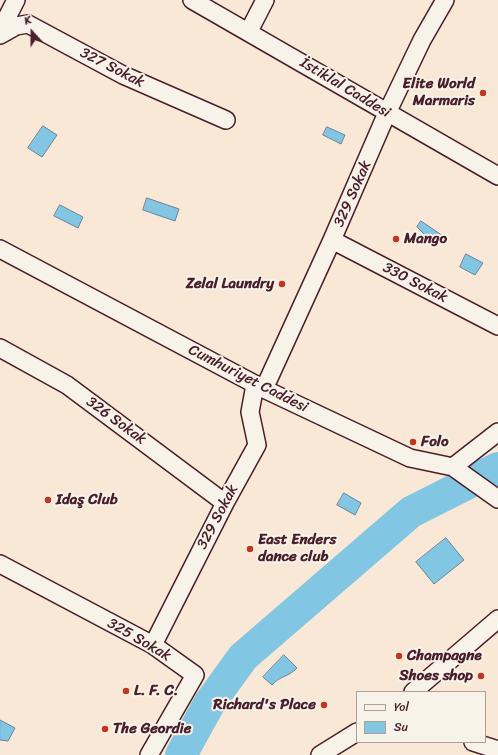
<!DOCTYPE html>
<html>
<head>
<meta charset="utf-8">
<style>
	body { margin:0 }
	#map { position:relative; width:498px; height:755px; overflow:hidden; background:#f8e8d5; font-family:Sriracha,sans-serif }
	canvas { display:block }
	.legend { position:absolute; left:356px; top:691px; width:130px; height:52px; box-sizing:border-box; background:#f7f3e8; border:1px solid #b29e9c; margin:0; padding:5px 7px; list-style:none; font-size:12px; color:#4a1f2b }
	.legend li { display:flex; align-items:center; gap:8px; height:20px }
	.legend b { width:20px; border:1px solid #b29e9c }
	.north { position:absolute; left:12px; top:12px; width:40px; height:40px; -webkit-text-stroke:3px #f7f3e8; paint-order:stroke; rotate:339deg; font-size:11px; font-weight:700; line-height:16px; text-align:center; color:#4a1f2b }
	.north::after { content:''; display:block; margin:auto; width:14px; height:18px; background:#4a1f2b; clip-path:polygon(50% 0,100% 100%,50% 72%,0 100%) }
</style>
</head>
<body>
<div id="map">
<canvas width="498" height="755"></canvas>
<ul class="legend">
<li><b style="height:5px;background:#f7f3e8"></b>Yol</li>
<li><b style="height:11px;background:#81c6e2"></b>Su</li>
</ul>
<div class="north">K</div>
</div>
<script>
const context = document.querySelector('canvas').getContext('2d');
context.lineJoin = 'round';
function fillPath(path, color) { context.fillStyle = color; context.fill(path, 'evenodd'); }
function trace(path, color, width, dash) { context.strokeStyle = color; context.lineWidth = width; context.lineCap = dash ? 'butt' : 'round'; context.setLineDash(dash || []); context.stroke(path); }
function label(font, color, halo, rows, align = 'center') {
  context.font = font + ' Sriracha,sans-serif'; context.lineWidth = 4; context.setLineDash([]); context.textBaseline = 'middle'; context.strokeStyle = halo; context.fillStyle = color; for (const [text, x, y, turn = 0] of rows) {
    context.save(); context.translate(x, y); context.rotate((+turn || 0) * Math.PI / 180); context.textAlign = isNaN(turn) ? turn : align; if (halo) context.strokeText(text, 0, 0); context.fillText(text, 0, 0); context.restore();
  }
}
const water = new Path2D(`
	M43,126L57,135L42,157L28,148Z
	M327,127L345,135L341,144L323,135Z
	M147,198L179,209L175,221L143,210Z
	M60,205L83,217L78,228L54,216Z
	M421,221L446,238L438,243L428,238L417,227Z
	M466,254L483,263L475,275L460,267Z
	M344,493L361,503L355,515L337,505Z
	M446,538L464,560L434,584L416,562Z
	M284,655L297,668C287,678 281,675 272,685L263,677Z
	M0,720L15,728L8,741L0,740Z`);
fillPath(water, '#81c6e2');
trace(water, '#6b8399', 1);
trace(new Path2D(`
	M181,755L209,704L243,657L411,512L498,468`), '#81c6e2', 32);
const minor = new Path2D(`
	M192,0L498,176
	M0,31L16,0
	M249,31L265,0
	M0,35L16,26L28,24L123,75L226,120
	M332,240L498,326
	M0,249L264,389L410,458L453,467L498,499
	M0,348L67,385L225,503
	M264,389L332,240L387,113L422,40L445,0
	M453,467L498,432
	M0,564L153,645L195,675L149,755
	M153,645L225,503L257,445L250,412L255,385
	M413,692L498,619
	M473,742L498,750
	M320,755L357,732`);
trace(minor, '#4a1f2b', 20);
trace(minor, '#f7f3e8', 17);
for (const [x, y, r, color] of [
	[483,93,4,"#c8321e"],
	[396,239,4,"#c8321e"],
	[282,284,4,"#c8321e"],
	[413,442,4,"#c8321e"],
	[48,500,4,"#c8321e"],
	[250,549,4,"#c8321e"],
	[399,656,4,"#c8321e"],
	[481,676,4,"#c8321e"],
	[126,691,4,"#c8321e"],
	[324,705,4,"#c8321e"],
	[105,729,4,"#c8321e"]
]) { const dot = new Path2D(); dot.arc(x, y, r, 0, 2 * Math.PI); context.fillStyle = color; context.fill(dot); trace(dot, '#f7f3e8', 1.5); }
label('15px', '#4a1f2b', '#f7f3e8', [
	["327 Sokak",112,68,27],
	["İstiklal Caddesi",345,88,31],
	["329 Sokak",353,194,-66],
	["330 Sokak",415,283,27],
	["Cumhuriyet Caddesi",248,379,27],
	["326 Sokak",116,421,36],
	["329 Sokak",218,517,-62],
	["325 Sokak",139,640,30]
]);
label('bold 15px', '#4a1f2b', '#f7f3e8', [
	["Elite World",475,84,"right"],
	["Marmaris",475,101,"right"],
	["Mango",404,239],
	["Zelal Laundry",274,284,"right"],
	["Folo",421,442],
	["Idaş Club",56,500],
	["East Enders",258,540],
	["dance club",258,557],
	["Champagne",407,656],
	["Shoes shop",473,676,"right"],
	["L. F. C.",134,691],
	["Richard's Place",316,705,"right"],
	["The Geordie",113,729]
], 'left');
</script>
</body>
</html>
